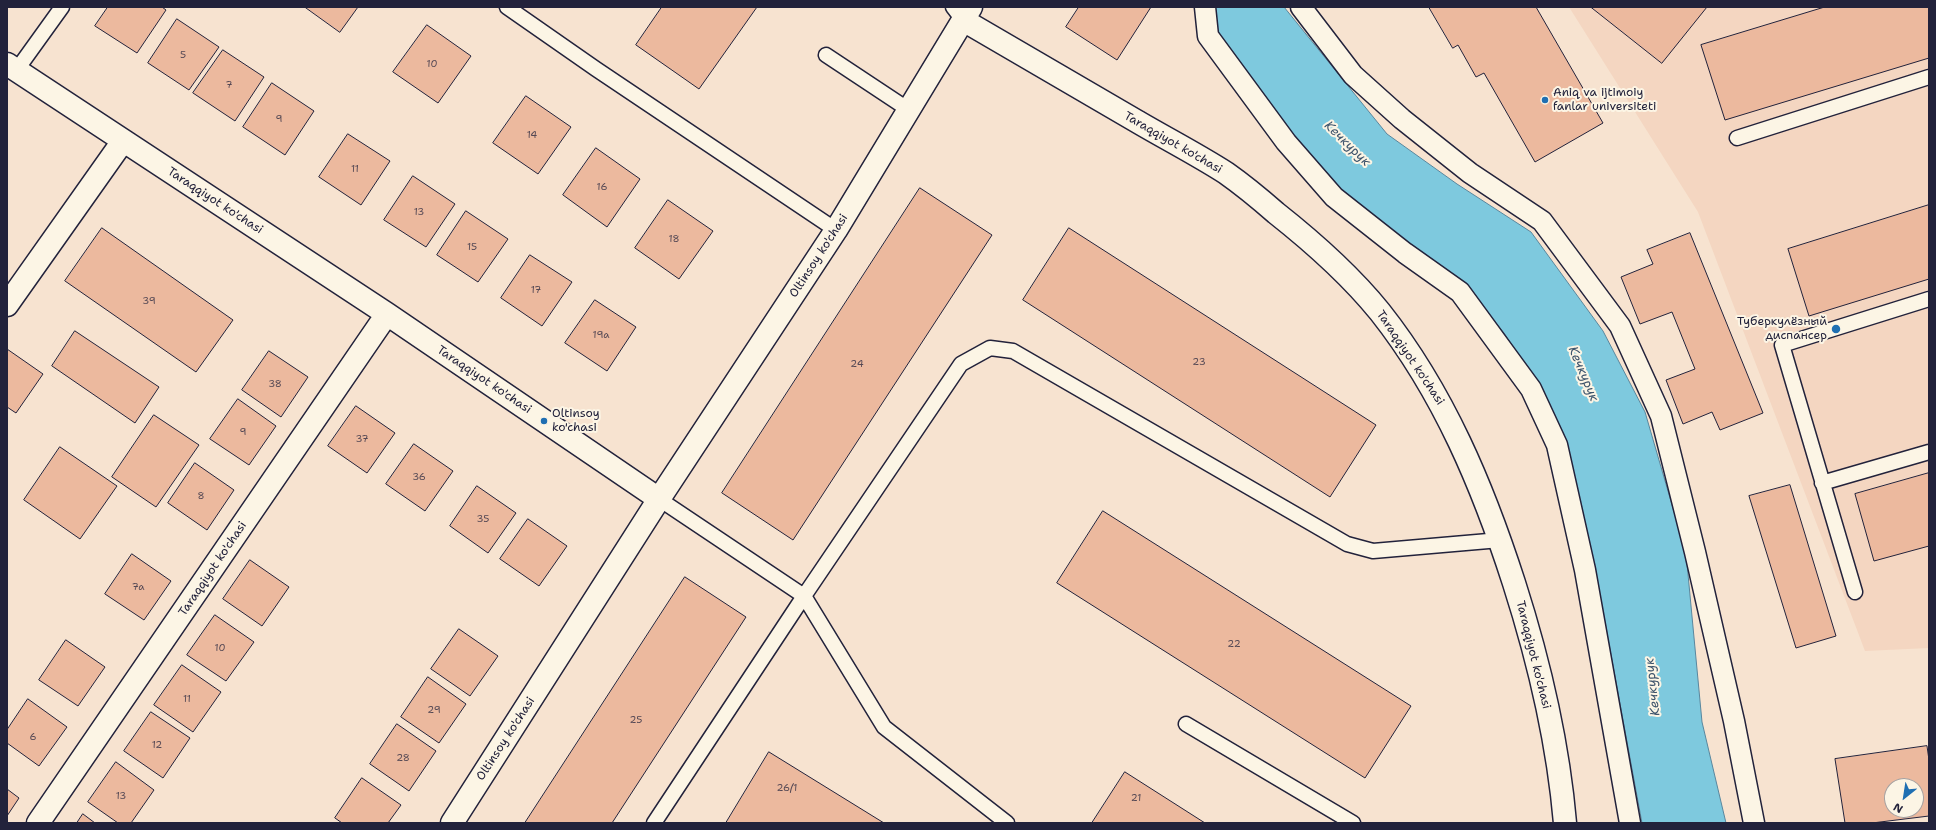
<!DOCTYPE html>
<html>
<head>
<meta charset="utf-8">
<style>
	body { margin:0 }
	#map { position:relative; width:1936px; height:830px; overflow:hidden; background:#f7e3d0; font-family:"Shantell Sans",sans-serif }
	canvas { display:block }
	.frame { position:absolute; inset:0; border:8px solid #22223b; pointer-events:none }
	.north { position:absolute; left:1884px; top:778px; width:40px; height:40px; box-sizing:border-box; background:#fcf5e5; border:1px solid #a5a1a1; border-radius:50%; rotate:210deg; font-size:11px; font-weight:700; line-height:16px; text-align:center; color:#22223b }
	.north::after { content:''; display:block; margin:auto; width:14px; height:18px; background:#1f6fb2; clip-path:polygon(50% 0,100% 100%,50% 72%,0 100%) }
</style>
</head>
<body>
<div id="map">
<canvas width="1936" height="830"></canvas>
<div class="frame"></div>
<div class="north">N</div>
</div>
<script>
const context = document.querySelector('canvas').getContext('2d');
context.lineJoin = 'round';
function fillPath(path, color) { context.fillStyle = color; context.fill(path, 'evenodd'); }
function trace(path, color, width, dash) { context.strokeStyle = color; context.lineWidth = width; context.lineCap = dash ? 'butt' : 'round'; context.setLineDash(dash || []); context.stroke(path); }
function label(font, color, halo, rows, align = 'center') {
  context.font = font + ' "Shantell Sans",sans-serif'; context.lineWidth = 4; context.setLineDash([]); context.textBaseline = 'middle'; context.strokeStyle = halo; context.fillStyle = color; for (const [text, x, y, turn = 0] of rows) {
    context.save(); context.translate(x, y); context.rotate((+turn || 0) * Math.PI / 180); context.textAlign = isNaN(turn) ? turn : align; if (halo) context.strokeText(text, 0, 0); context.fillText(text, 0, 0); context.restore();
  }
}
fillPath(new Path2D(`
	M1569,7H1929V648L1865,651L1698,212Z`), '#f4d6c1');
const water = new Path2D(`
	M1213,7H1284L1387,134L1457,184L1531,232L1603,331L1645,412L1686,553L1702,722L1726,823H1642L1596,574L1566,443L1540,388L1504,333L1465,285L1410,245L1340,189L1293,134L1216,35Z`);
fillPath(water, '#7ec9de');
trace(water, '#59869d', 1);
const building = new Path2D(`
	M108,7H162L166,10L137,53L95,26Z
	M305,7H358L340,32Z
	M662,7H757L699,89L636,45Z
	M1079,7H1151L1117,60L1066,27Z
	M1429,7H1536L1603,123L1535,162L1484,73L1476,77L1458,45L1453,48Z
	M1591,7H1707L1662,63Z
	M1825,7H1929V58L1725,120L1701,45Z
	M177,19L219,47L189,90L148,63Z
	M427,25L471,56L438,103L393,72Z
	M223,50L264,77L235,121L193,93Z
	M272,83L314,111L285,155L243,127Z
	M526,96L571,127L538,174L493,143Z
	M348,134L390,161L361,205L319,177Z
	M596,148L640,179L607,227L563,195Z
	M413,176L455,204L426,247L384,220Z
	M920,188L992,235L793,540L722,493Z
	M668,200L713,231L679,279L635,248Z
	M1929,205V279L1809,316L1788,249Z
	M466,211L508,239L478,282L437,255Z
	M102,228L233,320L196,372L65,281Z
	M1069,228L1376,425L1330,497L1023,300Z
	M1690,233L1763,413L1720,430L1712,412L1683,424L1666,380L1695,369L1672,312L1640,324L1621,277L1653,264L1647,250Z
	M530,255L572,282L542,326L501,298Z
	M595,300L636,327L607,371L565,343Z
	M75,331L159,387L135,423L52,366Z
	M7,349L43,374L16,413L7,407Z
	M269,351L308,377L281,417L242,390Z
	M238,399L276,426L249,465L210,439Z
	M356,406L395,433L367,473L328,446Z
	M154,415L199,445L156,507L112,477Z
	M414,444L453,471L425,511L386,484Z
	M60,447L117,486L80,539L24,500Z
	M195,463L234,490L207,530L168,503Z
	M1929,473V546L1874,561L1855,494Z
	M1790,485L1836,636L1796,648L1749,496Z
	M477,486L516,513L488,553L450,526Z
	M1103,511L1411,706L1365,778L1057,583Z
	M528,519L567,546L539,586L500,559Z
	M132,554L171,581L144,620L105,594Z
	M250,560L289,587L262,626L223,599Z
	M685,577L746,617L612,823H525Z
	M215,615L254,642L226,681L187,655Z
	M459,629L498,656L470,696L431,669Z
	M66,640L105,667L78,706L39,680Z
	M182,665L221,692L193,732L154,705Z
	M428,677L466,704L439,743L401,717Z
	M28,699L67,727L39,766L7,743V730Z
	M151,712L190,738L163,778L124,751Z
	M397,724L436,751L409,791L370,764Z
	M1927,746L1929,760V816L1872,823H1845L1835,759ZM1892,786H1916V810H1892Z
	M769,752L884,823H726Z
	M116,762L154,790L131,823H118L88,802Z
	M1125,772L1205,823H1092Z
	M362,778L401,805L388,823H342L335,818Z
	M7,789L19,798L7,816Z
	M83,814L95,823H77Z`);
fillPath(building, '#ecb99e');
trace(building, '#22223b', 1);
const service = new Path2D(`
	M507,7L596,69L836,230
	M953,7L963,20
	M826,55L909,110
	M16,71L62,7
	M1737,138L1929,77
	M1822,483L1929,452
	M659,499L804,596L961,364L990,348L1013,351L1347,544L1373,551L1500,540
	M1855,592L1782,345L1929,299
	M1186,724L1353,823
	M654,823L804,596L884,727L1007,823`);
const pedestrian = new Path2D(`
	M1205,7L1208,36L1286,142L1334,197L1405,253L1460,292L1531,389L1557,445L1585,570L1630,823
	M1301,7L1353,75L1402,119L1470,173L1542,221L1620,326L1661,416L1695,552L1734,721L1754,823`);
const minor = new Path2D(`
	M963,20C1022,54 1080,88 1138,122C1167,139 1198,155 1226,173C1243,185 1260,199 1276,213C1314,243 1350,275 1380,312C1444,393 1483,487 1514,583C1539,661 1558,742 1565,823
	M7,64L387,314L659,499
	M7,305L123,141
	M38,823L387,314`);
const tertiary = new Path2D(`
	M452,823L659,499L836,230L971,7`);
trace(service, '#22223b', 17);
trace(pedestrian, '#22223b', 23);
trace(minor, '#22223b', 25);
trace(tertiary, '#22223b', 25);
trace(service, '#fcf5e5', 14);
trace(pedestrian, '#fcf5e5', 20);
trace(minor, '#fcf5e5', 22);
trace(tertiary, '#fcf5e5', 22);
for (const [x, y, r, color] of [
	[1545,100,4,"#1f6fb2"],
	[1836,329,5,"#1f6fb2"],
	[544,421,4,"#1f6fb2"]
]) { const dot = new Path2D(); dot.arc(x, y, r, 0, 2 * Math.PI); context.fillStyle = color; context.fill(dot); trace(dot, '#fcf5e5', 1.5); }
label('10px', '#544854', null, [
	["5",183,55],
	["10",432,64],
	["7",229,85],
	["9",279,119],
	["14",532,135],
	["11",355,169],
	["16",602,187],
	["13",419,212],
	["18",674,239],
	["15",472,247],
	["17",536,290],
	["39",149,301],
	["19a",601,335],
	["23",1199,362],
	["24",857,364],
	["38",275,384],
	["9",243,432],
	["37",362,439],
	["36",419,477],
	["8",201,496],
	["35",483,519],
	["7a",138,587],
	["22",1234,644],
	["10",220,648],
	["11",187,699],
	["29",434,710],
	["25",636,720],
	["6",33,737],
	["12",157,745],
	["28",403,758],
	["26/1",787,788],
	["13",121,796],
	["21",1136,798]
]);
label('12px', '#22223b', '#fcf5e5', [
	["Aniq va ijtimoiy",1553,93],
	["fanlar universiteti",1553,107],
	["Туберкулёзный",1827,322,"right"],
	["диспансер",1827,336,"right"],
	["Oltinsoy",552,414],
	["ko'chasi",552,428]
], 'left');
label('12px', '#22223b', '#fcf5e5', [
	["Taraqqiyot ko'chasi",1173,143,30],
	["Taraqqiyot ko'chasi",215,201,33],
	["Oltinsoy ko'chasi",819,256,-57],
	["Taraqqiyot ko'chasi",1410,358,56],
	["Taraqqiyot ko'chasi",484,380,34],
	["Taraqqiyot ko'chasi",213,569,-56],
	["Taraqqiyot ko'chasi",1533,655,76],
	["Oltinsoy ko'chasi",506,739,-57]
]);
label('italic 13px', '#3e546c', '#fcf5e5', [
	["Кечкурук",1347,144,44],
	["Кечкурук",1583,374,67],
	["Кечкурук",1653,687,-96]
]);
</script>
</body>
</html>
